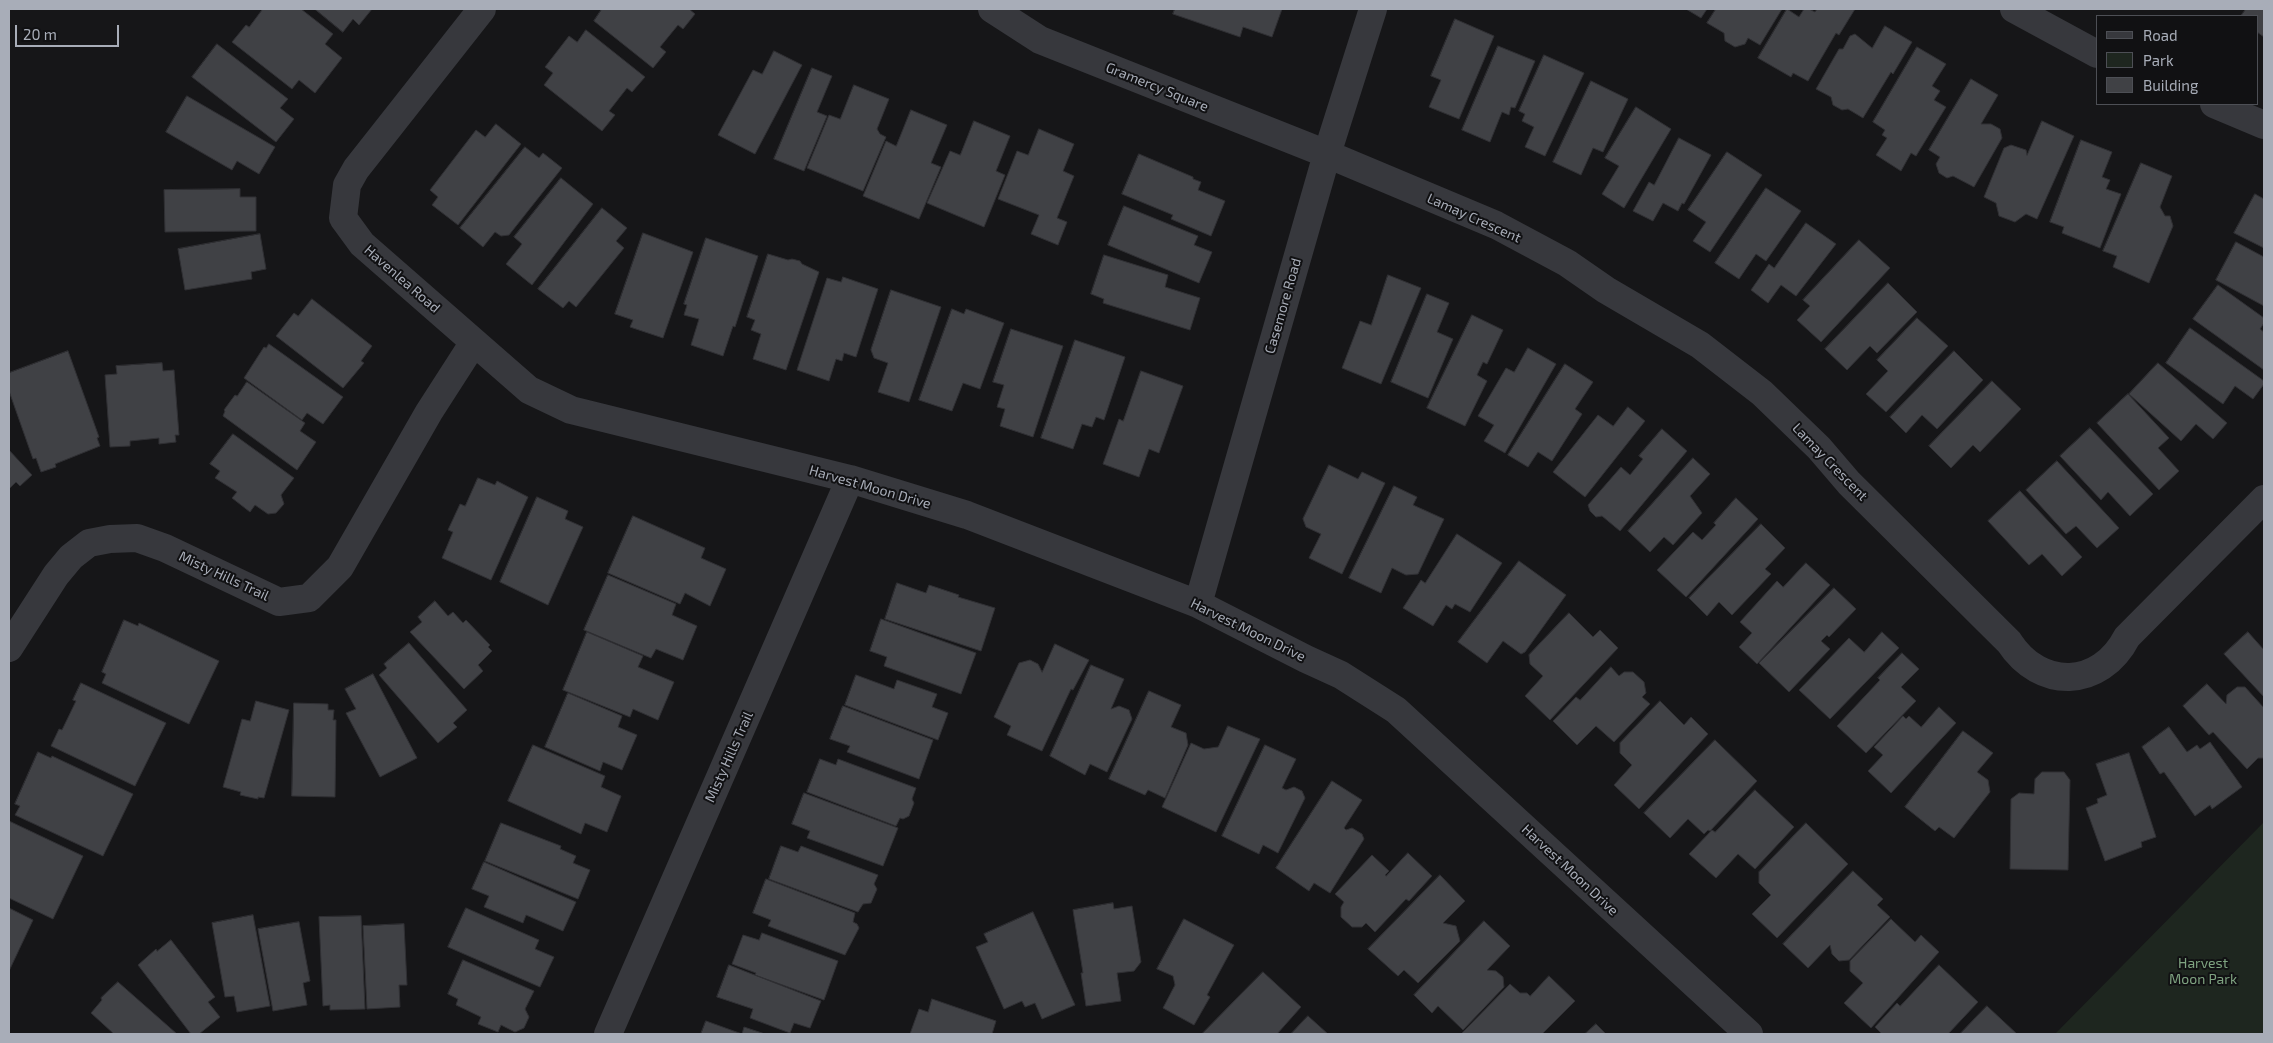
<!DOCTYPE html>
<html>
<head>
<meta charset="utf-8">
<style>
	body { margin:0 }
	#map { position:relative; width:2273px; height:1043px; overflow:hidden; background:#161618; font-family:"Exo 2",sans-serif }
	canvas { display:block }
	.frame { position:absolute; inset:0; border:10px solid #a8adb8; pointer-events:none }
	.legend { position:absolute; left:2096px; top:15px; width:162px; height:90px; box-sizing:border-box; background:#111113; border:1px solid #4d4f55; margin:0; padding:6px 9px; list-style:none; font-size:15px; color:#a8adb8 }
	.legend li { display:flex; align-items:center; gap:10px; height:25px }
	.legend b { width:25px; border:1px solid #4d4f55 }
	.scale { position:absolute; left:15px; top:25px; width:104px; height:22px; box-sizing:border-box; border:2px solid #a8adb8; border-top:0; padding-left:6px; font-size:15px; line-height:18px; white-space:nowrap; color:#a8adb8; -webkit-text-stroke:4px #111113; paint-order:stroke }
</style>
</head>
<body>
<div id="map">
<canvas width="2273" height="1043"></canvas>
<div class="frame"></div>
<ul class="legend">
<li><b style="height:6px;background:#37383d"></b>Road</li>
<li><b style="height:14px;background:#1e261f"></b>Park</li>
<li><b style="height:14px;background:#404145"></b>Building</li>
</ul>
<div class="scale">20 m</div>
</div>
<script>
const context = document.querySelector('canvas').getContext('2d');
context.lineJoin = 'round';
function fillPath(path, color) { context.fillStyle = color; context.fill(path, 'evenodd'); }
function trace(path, color, width, dash) { context.strokeStyle = color; context.lineWidth = width; context.lineCap = dash ? 'butt' : 'round'; context.setLineDash(dash || []); context.stroke(path); }
function label(font, color, halo, rows, align = 'center') {
  context.font = font + ' "Exo 2",sans-serif'; context.lineWidth = 4; context.setLineDash([]); context.textBaseline = 'middle'; context.strokeStyle = halo; context.fillStyle = color; for (const [text, x, y, turn = 0] of rows) {
    context.save(); context.translate(x, y); context.rotate((+turn || 0) * Math.PI / 180); context.textAlign = isNaN(turn) ? turn : align; if (halo) context.strokeText(text, 0, 0); context.fillText(text, 0, 0); context.restore();
  }
}
fillPath(new Path2D(`
	M2264,822V1034H2055Z`), '#1e261f');
const building = new Path2D(`
	M263,9H301L333,34L325,44L342,58L315,93L299,80L292,89L232,42L246,25L249,27Z
	M315,9H372L359,25L353,19L343,32Z
	M602,9H689L695,14L683,29L678,25L660,47L666,52L653,68L594,21Z
	M1175,9H1282L1272,37L1243,27L1240,37L1173,14Z
	M1678,9H1707L1701,18L1686,9Z
	M1716,9H1782L1760,45L1748,38L1745,44L1735,47L1725,41L1724,33L1707,23Z
	M1787,9L1799,17L1804,9H1809L1815,12L1817,9H1855L1839,35L1836,33L1808,81L1793,73L1791,77L1758,58Z
	M2246,9H2264V37L2257,32V16H2241Z
	M1455,19L1494,36L1459,119L1429,107L1441,80L1431,76Z
	M1885,26L1912,42L1893,74L1891,72L1863,118L1848,109L1842,110L1833,105L1831,97L1816,89L1839,49H1843L1850,36L1855,34L1872,48Z
	M586,30L645,77L632,92L627,88L609,111L615,115L602,131L544,85L553,73L545,67L569,36L577,42Z
	M217,44L288,99L280,108L294,119L276,142L192,77Z
	M1498,46L1535,61L1515,108L1511,107L1509,115L1502,112L1490,142L1462,130Z
	M1917,47L1946,64L1932,86L1940,91L1934,100L1946,107L1916,156L1911,153L1901,171L1876,155L1887,138L1882,135L1885,130L1873,122Z
	M774,51L802,65L755,154L718,135L753,70L762,74Z
	M1544,55L1584,73L1545,156L1525,147L1534,127L1522,121L1525,114L1519,111Z
	M812,68L832,76L817,112L827,116L804,171L774,159Z
	M1971,79L1998,95L1981,124H1991L2000,129L2002,138L1974,187L1953,176L1947,178L1939,173L1936,164L1940,157L1929,150Z
	M1591,81L1628,99L1603,152L1593,148L1581,175L1553,162Z
	M854,85L889,99L877,129L880,134L886,137L863,191L807,168L829,115L840,119Z
	M187,96L275,147L259,174L237,161L232,170L166,132Z
	M1636,107L1671,129L1624,208L1602,194L1619,166L1605,158Z
	M911,110L947,125L931,163L941,167L919,219L863,196L886,141L896,146Z
	M974,121L1010,136L996,171L1005,175L984,227L927,203L950,151L960,155Z
	M2042,121L2074,136L2037,219L2026,214L2015,222L1999,216L1996,203L1984,197L2004,148L2011,145L2026,150L2027,155Z
	M496,124L521,144L458,225L432,205L438,197L430,190L476,130L485,137Z
	M1039,129L1074,144L1063,171L1074,176L1057,218L1067,222L1058,245L1031,234L1039,215L998,199L1017,151L1028,155Z
	M1679,138L1711,155L1684,204L1682,203L1678,211L1663,203L1653,221L1633,211L1649,182L1654,185Z
	M2081,140L2112,152L2102,177L2110,180L2106,189L2121,194L2100,248L2062,233L2064,227L2050,222Z
	M525,147L539,158L543,153L562,168L509,235L501,236L495,232L483,247L460,228Z
	M1727,152L1762,175L1710,252L1693,241L1706,222L1688,210Z
	M1139,154L1193,177V179L1201,182L1198,190L1225,201L1211,236L1171,219L1173,215L1122,194Z
	M2141,163L2172,176L2160,207L2165,216H2170L2173,226L2149,283L2113,267L2117,256L2103,251Z
	M561,178L593,204L532,285L506,264L522,244L514,237Z
	M1766,188L1801,211L1766,261L1756,254L1739,279L1715,263Z
	M240,189V197H256V231L165,232L164,190Z
	M2255,194L2264,199V248L2234,233Z
	M1124,206L1198,236L1194,245L1212,252L1199,283L1108,245Z
	M602,208L627,228L616,241L624,248L576,307L569,301L563,308L538,289Z
	M1806,223L1836,244L1796,296L1781,285L1768,303L1751,290L1769,264L1774,268Z
	M643,233L693,252L663,338L630,327L633,320L615,314Z
	M260,234L266,269L251,272L252,279L185,290L178,249Z
	M706,238L758,256L735,327L733,326L723,356L691,345L699,319L684,315L687,305L684,304Z
	M1859,240L1890,268L1821,342L1797,320L1810,306L1803,300Z
	M2236,242L2264,257V306L2216,280Z
	M768,254L788,260L792,259L800,261L802,264L819,272L786,370L753,359L761,334L751,330L755,320L747,317Z
	M1104,255L1168,275L1165,287L1200,298L1190,330L1103,303L1104,299L1091,294Z
	M1388,275L1421,288L1381,384L1342,368L1360,321L1371,325Z
	M843,277L878,289L856,357L844,353L842,361L836,359L829,381L797,370L827,278L841,282Z
	M1888,283L1917,312L1877,353L1870,346L1847,370L1825,349Z
	M2218,285L2264,318V323L2260,329L2264,332V370L2193,319Z
	M891,290L941,307L909,402L878,392L888,363L874,358L871,350Z
	M1427,294L1449,303L1437,332L1453,339L1428,398L1391,382Z
	M312,299L372,346L361,361L364,363L343,388L276,336L294,313L298,316Z
	M952,309L964,314L966,309L1004,323L980,389L963,383L952,411L919,400Z
	M1472,315L1503,330L1487,364L1483,362L1477,375L1487,381L1465,426L1427,408Z
	M1917,318L1948,346L1886,412L1866,394L1888,371L1877,360Z
	M2190,328L2264,381V384L2253,399L2235,386L2223,404L2166,363Z
	M1011,329L1063,346L1033,437L1000,426L1005,409L997,407L1004,385L993,382Z
	M1075,340L1125,357L1104,420L1096,417L1092,427L1082,424L1073,449L1041,438Z
	M269,344L343,397L323,424L307,413L302,420L244,378L264,347L266,348Z
	M1528,348L1556,364L1505,453L1484,441L1494,425L1478,416L1506,368L1514,372Z
	M68,351L99,437L97,438L100,446L55,464L56,467L41,472L36,458L33,459L9,391V373Z
	M1954,351L1983,380L1937,429L1922,415L1906,433L1890,417Z
	M162,363L163,371L174,370L179,435H175L176,442L159,444V438L130,441V446L110,447L105,375L117,374L116,366Z
	M2158,363L2227,423L2213,439L2196,424L2181,441L2129,394Z
	M1565,364L1593,382L1575,409L1582,414L1552,461L1538,452L1528,467L1508,455Z
	M1141,371L1183,386L1159,453L1149,449L1139,477L1103,464L1119,419L1123,421Z
	M1992,381L2021,409L1980,452L1973,445L1951,468L1929,446Z
	M247,382L305,423L300,431L316,442L297,470L223,416L225,411L224,410L235,395L237,396Z
	M2128,394L2169,438L2158,448L2179,471L2159,490L2097,423Z
	M1628,407L1645,421L1585,497L1553,472L1598,415L1613,426Z
	M2090,428L2153,494L2130,516L2108,492L2101,500L2060,456Z
	M1662,429L1687,451L1620,531L1602,516L1596,517L1590,511L1588,505L1621,467L1630,475L1643,459L1639,456Z
	M233,434L294,478L281,495L284,504L276,513L268,514L255,505L250,512L232,498L237,492L215,478L220,471L210,464Z
	M9,450L32,475L20,486L16,482L9,489Z
	M1693,458L1710,474L1690,496L1702,513L1673,545L1664,537L1650,552L1628,531Z
	M2057,461L2119,528L2097,548L2076,526L2066,534L2026,490Z
	M1329,465L1358,479L1362,472L1385,483L1342,574L1309,558L1321,534L1306,527L1303,519Z
	M478,478L495,485L497,481L528,497L491,580L442,558L453,532L448,530L460,504L465,506Z
	M1394,486L1417,497L1413,505L1444,519L1418,574L1406,575L1392,568L1381,593L1349,578Z
	M2020,491L2082,557L2062,576L2042,554L2029,565L1988,521Z
	M537,497L568,511L565,519L583,527L548,605L500,582Z
	M1736,498L1758,519L1686,597L1657,570L1693,532L1702,540L1716,525L1714,523Z
	M633,516L705,548L701,558L726,569L710,606L685,593L680,604L608,573Z
	M1761,524L1785,548L1765,569L1771,574L1732,615L1719,602L1707,616L1689,598Z
	M1457,534L1502,563L1470,612L1455,604L1452,609L1446,605L1433,626L1403,608L1421,580L1425,583Z
	M1519,561L1566,595L1525,652L1521,654L1503,641L1487,663L1458,642Z
	M1806,563L1830,585L1757,664L1739,647L1752,633L1740,622L1777,581L1783,587Z
	M608,575L676,604L672,615L697,626L683,660L656,649L651,658L584,630Z
	M897,583L926,593L929,585L959,595L958,597L995,608L981,651L885,619Z
	M1834,588L1856,609L1829,637L1827,635L1821,641L1830,649L1789,692L1759,663Z
	M435,601L448,616L453,612L463,623L466,620L490,645L488,647L492,651L478,665L483,671L464,689L410,632L422,622L418,617Z
	M1569,613L1593,637L1600,630L1618,648L1550,720L1525,696L1543,676L1530,664L1529,655Z
	M881,619L976,653L961,694L884,666L887,657L870,651Z
	M124,620L138,626L139,623L219,661L189,724L102,683L106,674L102,672Z
	M587,632L643,656L638,667L674,682L658,720L633,709L630,717L563,690Z
	M1882,632L1899,648L1830,719L1799,690L1849,638L1864,652Z
	M2248,632L2264,650V697L2224,654Z
	M409,643L467,710L453,723L457,727L438,743L379,675L387,668L384,664Z
	M1055,644L1089,660L1073,690L1071,689L1042,751L1007,735L1011,726L994,717L1019,663L1030,660L1038,664L1042,672Z
	M1902,653L1919,669L1901,687L1916,701L1866,753L1837,726L1880,680L1878,678Z
	M1091,665L1124,679L1111,709L1119,706L1129,710L1132,719L1107,772L1090,764L1085,775L1050,756Z
	M1611,667L1619,676L1624,672H1633L1644,682L1646,693L1642,697L1650,704L1614,742L1596,726L1577,745L1553,721L1576,697L1580,700Z
	M373,674L417,758L380,777L346,713L356,709L345,689Z
	M856,675L894,689L897,680L937,694L932,707L948,713L938,740L845,705Z
	M81,683L166,723L135,786L51,746L59,729L62,730L76,701L73,700Z
	M2207,684L2226,704L2227,695L2237,687H2245L2264,708V758H2258L2247,769L2213,732L2209,735L2183,706Z
	M1149,691L1181,705L1171,727L1186,733L1188,745L1165,798L1148,790L1145,795L1109,779Z
	M568,693L622,716L618,727L637,735L622,770L603,762L600,771L545,747Z
	M256,701L289,710L264,798L258,797V799L240,795L241,792L223,787L242,719L250,721Z
	M1660,701L1684,725L1691,717L1708,734L1639,809L1614,785L1632,765L1620,753V743Z
	M294,703L328,704V710H334L333,720H336L335,797L292,796Z
	M843,706L933,740L919,779L847,752L850,746L830,739Z
	M1939,707L1956,723L1891,793L1868,771L1883,755L1874,747L1903,716L1906,719L1909,716L1921,727Z
	M1228,726L1260,739L1216,832L1162,807L1191,743L1204,749L1218,747Z
	M2169,727L2187,752L2197,745L2200,749L2210,742L2242,787L2212,809L2210,805L2195,816L2164,772L2160,774L2142,747Z
	M1963,731L1993,753L1977,772L1988,780L1990,792L1954,838L1939,827L1935,831L1905,807Z
	M1715,740L1757,781L1710,831L1708,830L1704,834L1688,819L1670,838L1644,813Z
	M533,745L605,776L601,787L621,796L607,832L585,823L581,834L508,801Z
	M1265,745L1296,759L1282,788L1286,790L1294,787L1302,791L1305,798L1278,853L1263,845L1259,854L1222,836Z
	M38,752L51,758L52,756L133,794L103,856L15,815L20,806L15,804Z
	M2129,753L2156,837L2141,842L2142,847L2105,861L2086,808L2098,803L2097,799L2107,795L2096,764Z
	M820,759L836,765L838,759L916,788L912,799L914,803L909,816L903,819L900,818L896,826L807,792Z
	M2042,772H2064L2070,780L2068,870L2010,869L2011,799L2019,793L2034,794L2035,779Z
	M1332,781L1362,800L1344,828L1346,830L1352,828L1362,834L1364,839L1330,893L1314,883L1309,891L1276,868Z
	M1755,790L1794,827L1755,869L1738,854L1716,878L1689,854L1712,830L1715,832Z
	M804,793L898,828L883,866L807,838L810,831L792,824Z
	M9,821L83,856L53,919L9,898Z
	M501,823L561,846L560,849L576,856L573,863L590,870L578,899L485,861Z
	M1806,823L1848,864L1777,938L1752,914L1771,895L1759,883V872Z
	M781,846L798,852L801,846L878,875L874,884L877,889L871,903L863,904L858,912L769,879Z
	M1408,853L1432,876L1409,901L1406,899L1375,932L1366,923L1362,927H1352L1341,917V907L1344,902L1335,894L1372,855L1389,871L1385,875L1386,876Z
	M484,862L576,902L563,931L526,915L523,923L484,907L489,896L472,889Z
	M1853,871L1883,899L1877,905L1890,917L1849,960L1839,961L1832,954L1830,945L1808,968L1783,944Z
	M1440,875L1465,901L1443,923L1456,926L1460,941L1418,983L1404,970L1398,976L1368,949Z
	M766,879L855,913L853,922L857,924L859,928L845,955L768,926L771,920L753,913Z
	M1113,903L1114,909L1132,906L1141,962L1134,971L1117,973L1121,1001L1086,1006L1081,973H1083L1073,910Z
	M9,908L33,920L9,971Z
	M466,908L539,940L535,949L554,957L540,987L448,947Z
	M1033,912L1075,1005L1042,1019L1035,1003L1025,1007L1022,1001L1004,1009L976,947L988,942L984,934Z
	M253,915L270,1006L237,1012L234,996L225,997L212,923Z
	M361,916L365,1009L330,1010V1005L323,1006L319,917Z
	M1184,919L1234,945L1207,995L1210,997L1194,1025L1163,1008L1175,985L1173,976L1157,969Z
	M1891,919L1915,942L1921,935L1939,952L1871,1028L1844,1003L1863,983L1850,971V961Z
	M1484,921L1510,946L1487,970L1496,971L1503,977L1504,987L1463,1030L1438,1006L1432,1013L1414,995Z
	M299,922L310,981L303,983L307,1005L273,1011L258,929Z
	M404,924L407,985H399L400,1007L367,1009L363,926Z
	M762,933L838,961L824,1000L755,975L756,973L732,964L743,935L759,940Z
	M171,940L215,997L208,1002L220,1017L199,1034H191L138,965L156,949L157,951Z
	M463,960L534,991L525,1009L529,1017L524,1028L515,1032L501,1025L498,1032L478,1024L481,1017L456,1005L458,999L448,994Z
	M729,965L821,1001L810,1028L794,1023L790,1033L750,1018L753,1009L717,997Z
	M1939,965L1978,1002L1948,1034H1882L1875,1027L1897,1003L1900,1006Z
	M1263,972L1301,1007L1277,1034H1202Z
	M1549,976L1575,1001L1542,1034H1461L1510,984L1520,993H1527L1530,996Z
	M118,982L177,1034H114L91,1013L102,1000L101,998Z
	M932,999L996,1021L992,1034H910L919,1009L928,1012Z
	M1987,1006L2017,1034H1960Z
	M1308,1016L1328,1034H1291Z
	M706,1021L742,1034L744,1027L765,1034H701Z
	M1596,1024L1606,1034H1585Z`);
fillPath(building, '#404145');
trace(building, '#303034', 1);
trace(new Path2D(`
	M482,9L356,169L347,185L343,218L362,244L529,390L571,410L850,479L967,515L1198,604L1306,659L1341,675L1396,710L1749,1034
	M992,9L1040,40L1327,154L1496,225L1567,263L1606,290L1700,345L1762,393L1819,448L1849,483L2009,642C2040,690 2100,689 2127,637L2264,499
	M2014,9L2097,54
	M2214,104L2264,125
	M1198,604L1327,154L1373,9
	M9,648L56,575L71,557L89,543L110,539L137,538L165,548L279,602L309,598L340,567L429,412L474,342
	M608,1034L850,479`), '#37383d', 28);
label('14px', '#a8adb8', '#111113', [
	["Gramercy Square",1157,87,22],
	["Lamay Crescent",1474,218,24],
	["Havenlea Road",402,279,41],
	["Casemore Road",1283,306,-74],
	["Lamay Crescent",1830,462,46],
	["Harvest Moon Drive",870,487,16],
	["Misty Hills Trail",224,576,25],
	["Harvest Moon Drive",1248,630,26],
	["Misty Hills Trail",729,757,-66],
	["Harvest Moon Drive",1570,870,43]
]);
label('14px', '#7fa381', '#111113', [
	["Harvest",2203,963],
	["Moon Park",2203,979]
]);
</script>
</body>
</html>
